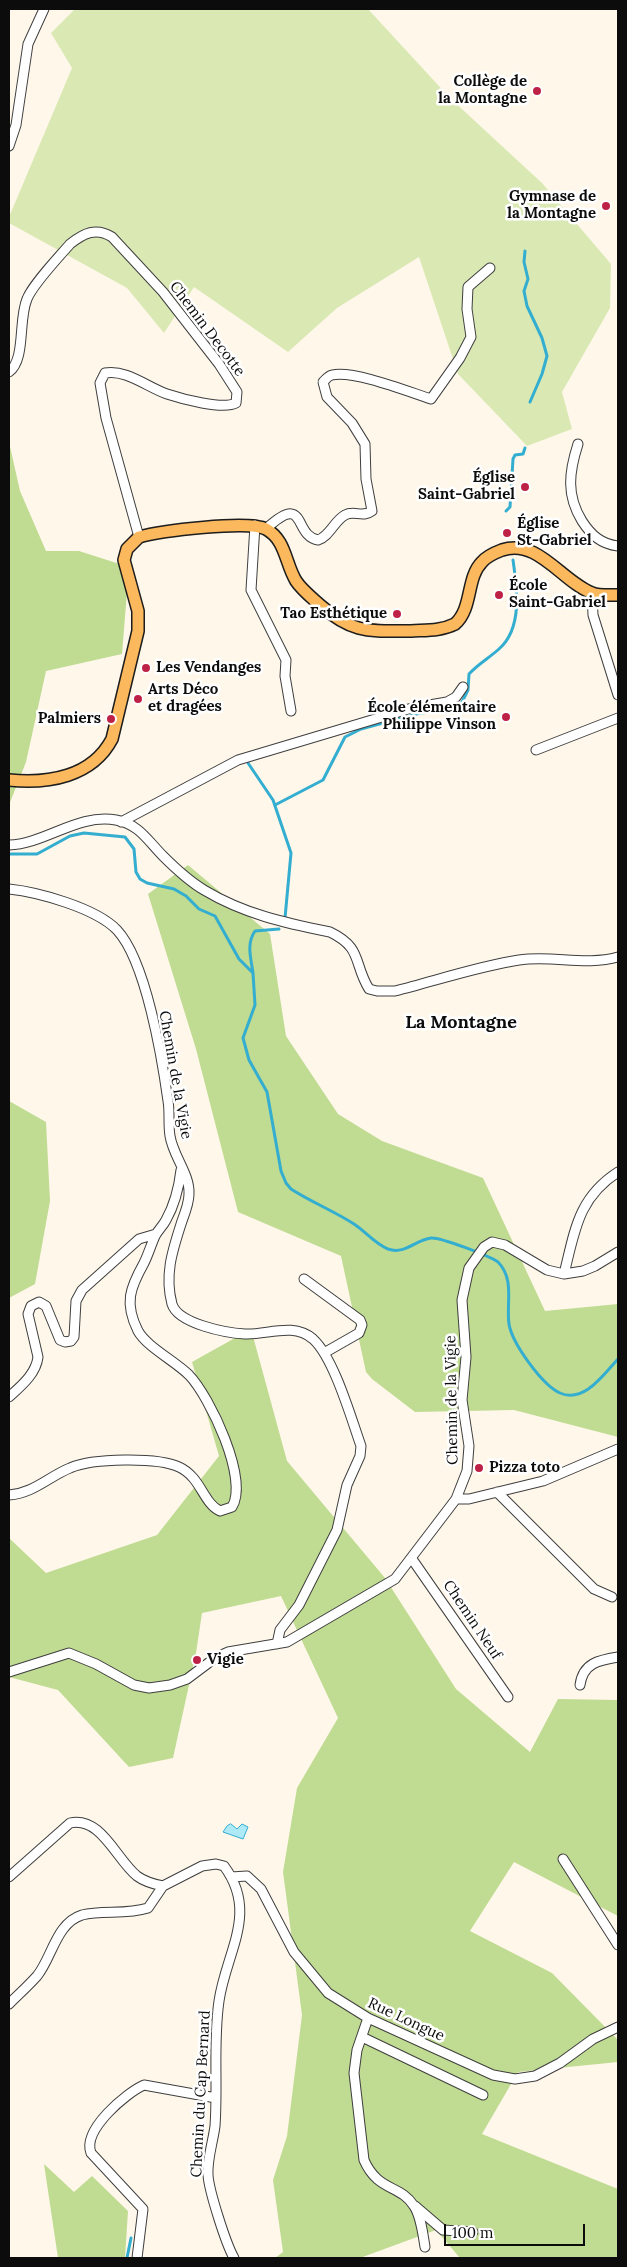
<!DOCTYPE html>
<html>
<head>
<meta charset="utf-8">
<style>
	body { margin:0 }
	#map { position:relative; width:627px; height:2267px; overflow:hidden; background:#fff7ea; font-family:Lora,serif }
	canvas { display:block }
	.frame { position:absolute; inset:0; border:10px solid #0c0c0c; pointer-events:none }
	.scale { position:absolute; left:444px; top:2224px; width:141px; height:22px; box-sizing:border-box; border:2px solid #0c0c0c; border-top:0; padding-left:6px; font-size:15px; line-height:18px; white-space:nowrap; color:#0c0c0c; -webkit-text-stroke:4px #fff; paint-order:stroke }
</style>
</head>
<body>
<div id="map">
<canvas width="627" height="2267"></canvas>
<div class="frame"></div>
<div class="scale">100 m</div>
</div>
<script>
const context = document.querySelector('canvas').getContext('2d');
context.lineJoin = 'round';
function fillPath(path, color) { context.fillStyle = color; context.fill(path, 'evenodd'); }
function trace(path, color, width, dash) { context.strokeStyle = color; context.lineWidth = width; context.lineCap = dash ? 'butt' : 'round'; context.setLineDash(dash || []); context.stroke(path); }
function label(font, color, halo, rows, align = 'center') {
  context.font = font + ' Lora,serif'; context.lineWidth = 5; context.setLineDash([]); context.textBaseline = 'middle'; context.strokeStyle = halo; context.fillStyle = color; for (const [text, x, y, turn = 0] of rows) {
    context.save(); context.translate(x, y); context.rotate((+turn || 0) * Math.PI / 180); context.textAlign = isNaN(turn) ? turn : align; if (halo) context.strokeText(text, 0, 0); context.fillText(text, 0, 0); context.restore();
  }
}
fillPath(new Path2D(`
	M75,9H368L450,98L542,183L611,264L610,308L562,392L572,429L527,446L458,374L419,257L337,308L288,352L194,287L164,333L127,288L9,223V217L72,68L51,33Z`), '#dae9b4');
fillPath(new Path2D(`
	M9,442L20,491L46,551H79L129,567L122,654L46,671L26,762L9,805Z
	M188,865L270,934L286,1036L338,1114L382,1141L483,1178L545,1311L618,1304V1437L514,1410L415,1412L372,1379L366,1372L341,1256L238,1212L196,1049L148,894Z
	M9,1101L46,1122L50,1201L35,1284L9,1298Z
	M251,1329L287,1461L385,1578L456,1689L530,1752L558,1699L618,1700V1916L514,1862L470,1931L552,1973L618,2040V2062L518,2072L482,2134L618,2189V2258H460L436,2230L360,2258H275L283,2252L273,2180L287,2136L302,2015L283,1872L297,1788L338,1718L281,1596L202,1613L196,1653L173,1758L129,1767L58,1690L9,1677V1538L46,1573L157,1535L219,1456L192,1362Z
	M44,2164L74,2192L92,2176L128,2211L125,2258H58Z`), '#c0db92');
const water = new Path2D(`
	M231,1824L237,1829L242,1824L248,1827L243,1839L223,1832L227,1826Z`);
fillPath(water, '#aee9f7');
trace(water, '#33aed0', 1);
trace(new Path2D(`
	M525,251L524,262L528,279L524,291L527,306L542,338L547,356L542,374L530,402
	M506,511L510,507L513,459L515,455L523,454L525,448
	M248,763L273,800L291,853L285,918
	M275,805L323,780L345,737L361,729L420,713L446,711L461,704L468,690L469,674C478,664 489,658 499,649C523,628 517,588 513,560
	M9,854H37L70,836L84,833L125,837L134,849L136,872L140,879L147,883L174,889L186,896L199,909L215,916L239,959L253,973L255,1005L243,1038L249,1060L267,1092L281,1171L286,1183L291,1189C311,1202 334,1211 354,1224C365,1231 375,1244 388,1249C405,1255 415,1240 431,1238C440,1237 490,1256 498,1262C515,1279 506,1304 509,1324C512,1343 542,1385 560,1393C584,1404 604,1374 618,1359
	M253,973C251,958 246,944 255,931L279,929
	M127,2258L131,2238`), '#33aed0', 3);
const minor = new Path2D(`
	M9,146L16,125L28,44L44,9
	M9,372C26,359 18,320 27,299C33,284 58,258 70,244C84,233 96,227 112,237L163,292L219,364L237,392L236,403C223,410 182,399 167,394C147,387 126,369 105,373L100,383L106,418L139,537
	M578,444C569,472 566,495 582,521C591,535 601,544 618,546
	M255,525L251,590L286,660L285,676L291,711
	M266,529C307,491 293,536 318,540C330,536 334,521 345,515C354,510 363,518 372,511L366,479L365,444L352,423L327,397L323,382C326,379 328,376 332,375C354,370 409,392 431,399L460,358L471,337L467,309L468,287L490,268
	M592,593L593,615L618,695
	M536,750L618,718
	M121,822L238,760L412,708L447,702L456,697L463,687
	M9,845C45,844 78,813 116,820C139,824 148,841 163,856C176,869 189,881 204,890C244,914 285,923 330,932C363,948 353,963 369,989L377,991H395C435,981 479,966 519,960C552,955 586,966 618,957
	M9,889C38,892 96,908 117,930C146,961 162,1058 168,1101C170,1112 168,1124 170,1136C173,1156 190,1174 189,1194C189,1203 185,1213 182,1221C173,1249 164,1274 172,1304C178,1324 227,1333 245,1334C268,1335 293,1322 313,1339C334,1358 351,1418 361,1446L360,1456L347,1485L337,1530L299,1605L280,1630L277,1644
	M564,1274C575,1230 578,1198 618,1172
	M304,1279L360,1320L362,1325L359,1333L324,1353
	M9,1397C21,1386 36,1374 38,1357L28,1314L31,1306L39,1302L46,1306L60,1340L65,1342L71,1341L74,1337L76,1301L82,1290L139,1239L156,1234
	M497,1492L594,1589L612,1597
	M9,1495C34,1493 48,1477 70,1468C92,1458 158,1457 179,1467C201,1477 203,1503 220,1511L232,1507C249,1479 210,1397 189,1375C175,1361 147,1347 138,1331C124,1303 130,1288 144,1263C148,1255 151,1245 155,1236C158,1230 163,1226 166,1220C175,1204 179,1187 181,1170
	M456,1499H469L543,1481L618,1449
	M412,1559L508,1697
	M9,1672L69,1653L96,1664L134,1685L149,1688L170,1685L187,1679L215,1658L228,1652L287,1642L395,1579L456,1499L467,1471L469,1446L462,1400L466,1357L462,1300L469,1268L484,1247L492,1242L505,1245L547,1270L564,1274L583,1271L595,1266L618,1252
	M580,1685C583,1663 599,1660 618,1657
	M563,1859L618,1945
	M9,1877L70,1823C101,1816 116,1859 137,1876C145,1882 153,1884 163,1886
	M231,1877L247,1876L261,1889L294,1952L328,1993L368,2018L493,2075L515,2079L535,2076L560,2063L593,2039L618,2027
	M9,2004C18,1995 28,1986 37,1976C52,1958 56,1923 82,1915C103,1910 126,1915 148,1908L163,1886L202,1866L216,1864L224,1866C259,1913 226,1952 219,2001C213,2042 218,2084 215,2126C213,2142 207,2159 208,2175C209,2191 226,2244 234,2258
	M368,2018L357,2050L354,2073L364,2160C378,2192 400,2184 414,2206C421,2216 423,2235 425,2247
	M362,2037L483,2095
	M415,2206L443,2230L473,2232
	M137,2258L143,2209L91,2153C82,2130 126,2093 144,2085L216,2098`);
const major = new Path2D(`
	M9,780C48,784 92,777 112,739L138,631V611L124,560L127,549L139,537C160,531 248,520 266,529C286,540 285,563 296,581C302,590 311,597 320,605C353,634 369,631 411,631C426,630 441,631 455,624C473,608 466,578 482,562C487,556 494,553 502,550C538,538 561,581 592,593C599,596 610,595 618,595`);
trace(minor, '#3f3f3f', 11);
trace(major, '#1d1d1d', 14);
trace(minor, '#fff', 9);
trace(major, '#fcb85d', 11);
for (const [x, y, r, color] of [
	[537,91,5,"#be2146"],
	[606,206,5,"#be2146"],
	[525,487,5,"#be2146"],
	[507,533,5,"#be2146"],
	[499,595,5,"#be2146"],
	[397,614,5,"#be2146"],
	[146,668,5,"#be2146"],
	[138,699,5,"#be2146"],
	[506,717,5,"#be2146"],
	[111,719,5,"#be2146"],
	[479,1468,5,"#be2146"],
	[197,1660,5,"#be2146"]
]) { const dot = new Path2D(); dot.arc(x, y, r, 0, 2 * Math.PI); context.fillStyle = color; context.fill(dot); trace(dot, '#fff', 2); }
label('bold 15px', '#0c0c0c', '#fff', [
	["Collège de",527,82],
	["la Montagne",527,99],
	["Gymnase de",596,197],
	["la Montagne",596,214],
	["Église",515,478],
	["Saint-Gabriel",515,495],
	["Église",517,524,"left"],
	["St-Gabriel",517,541,"left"],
	["École",509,586,"left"],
	["Saint-Gabriel",509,603,"left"],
	["Tao Esthétique",387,614],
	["Les Vendanges",156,668,"left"],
	["Arts Déco",148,690,"left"],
	["et dragées",148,707,"left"],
	["École élémentaire",496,708],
	["Philippe Vinson",496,725],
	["Palmiers",101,719],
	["Pizza toto",489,1468,"left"],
	["Vigie",207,1660,"left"]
], 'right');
label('15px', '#0c0c0c', '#fff', [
	["Chemin Decotte",207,329,53],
	["Chemin de la Vigie",175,1075,80],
	["Chemin de la Vigie",452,1400,-91],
	["Chemin Neuf",472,1620,56],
	["Rue Longue",406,2020,25],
	["Chemin du Cap Bernard",201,2094,-87]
]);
label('bold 18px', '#0c0c0c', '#fff', [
	["La Montagne",461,1023]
]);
</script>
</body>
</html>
